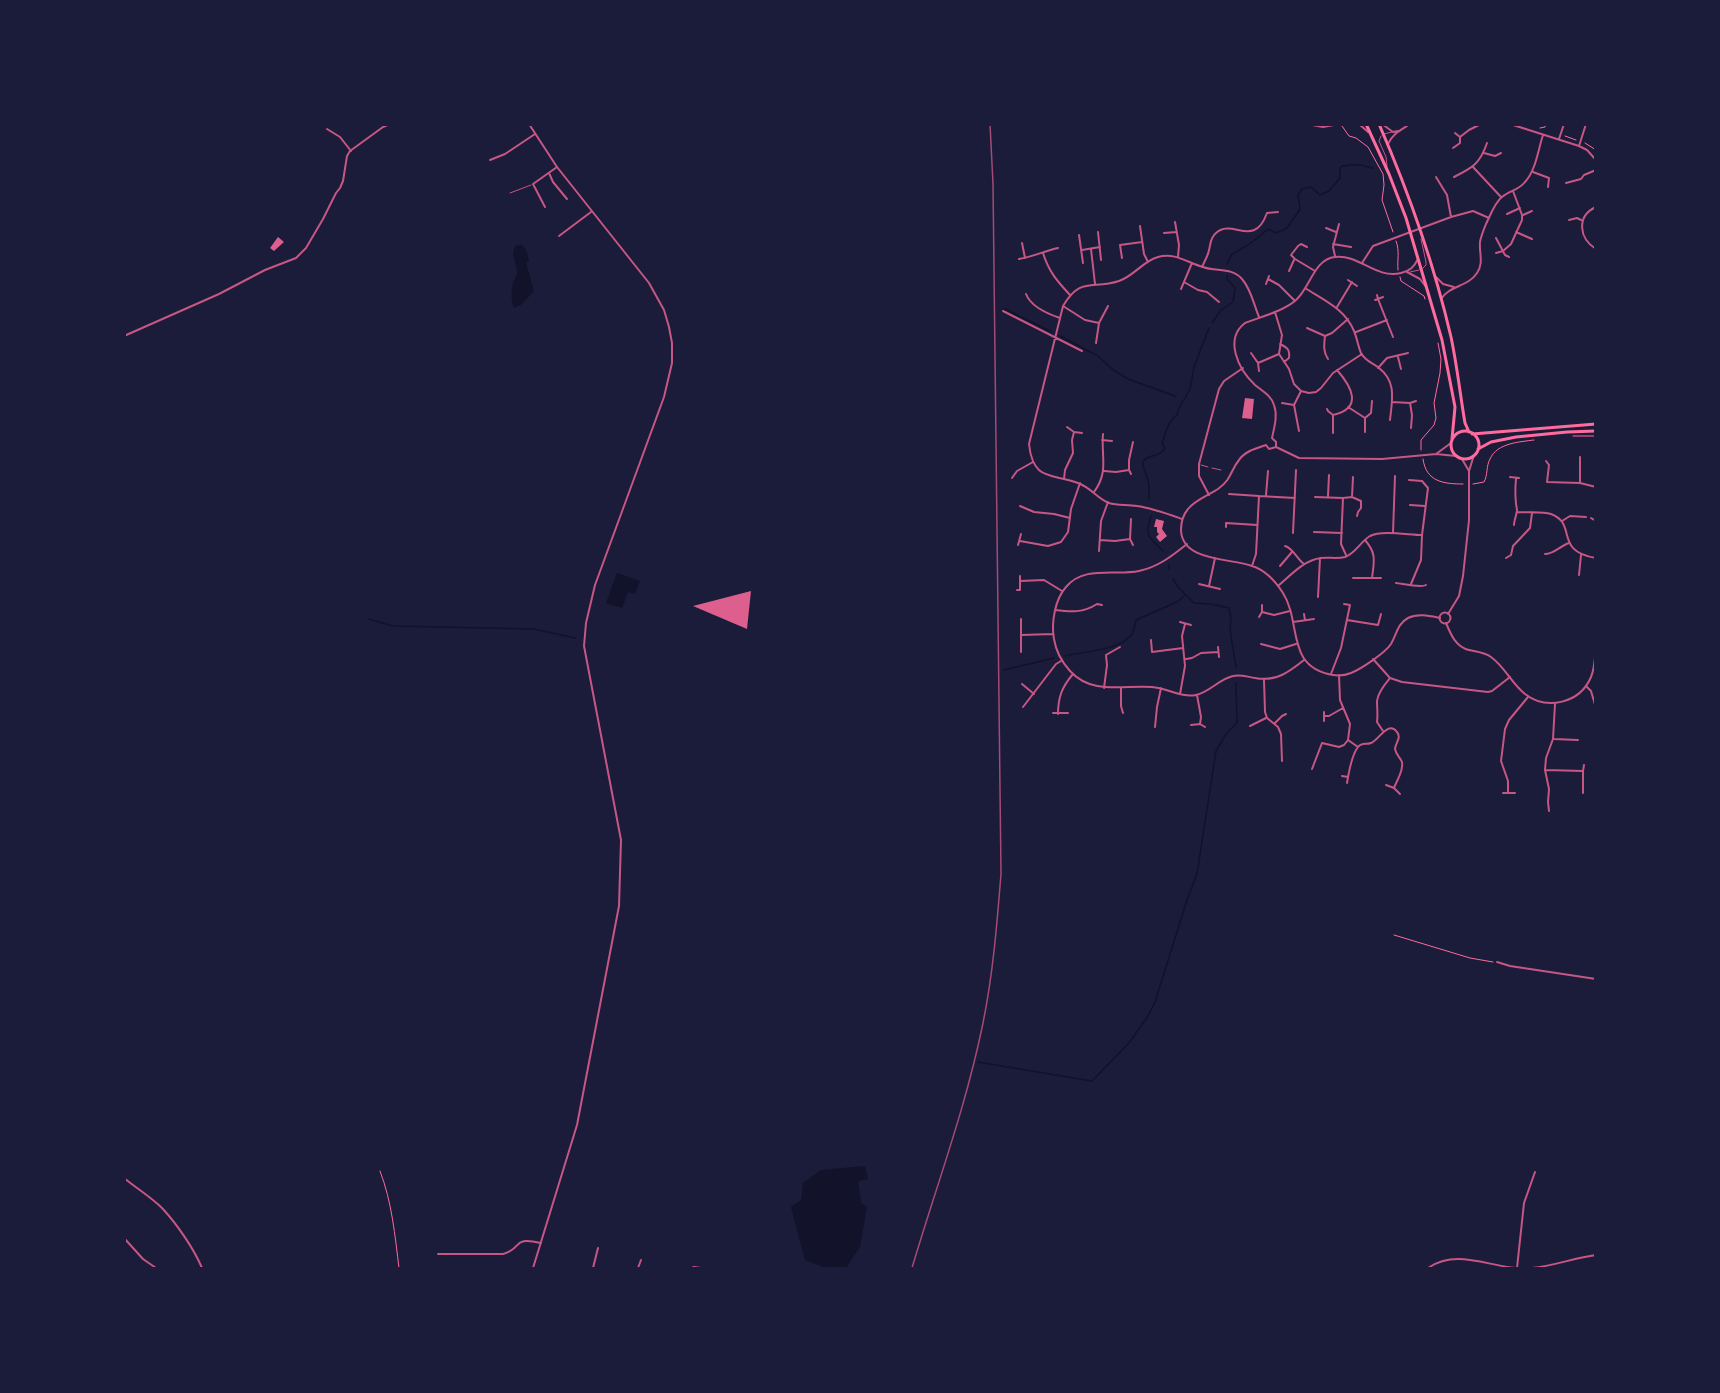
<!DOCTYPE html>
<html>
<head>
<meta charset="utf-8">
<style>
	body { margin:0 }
	#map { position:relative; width:1720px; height:1393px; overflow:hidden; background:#1b1b3a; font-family:"Source Serif 4",serif }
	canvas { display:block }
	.frame { position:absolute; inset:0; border:126px solid #1b1b3a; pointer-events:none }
</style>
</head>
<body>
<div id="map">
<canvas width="1720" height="1393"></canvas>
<div class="frame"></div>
</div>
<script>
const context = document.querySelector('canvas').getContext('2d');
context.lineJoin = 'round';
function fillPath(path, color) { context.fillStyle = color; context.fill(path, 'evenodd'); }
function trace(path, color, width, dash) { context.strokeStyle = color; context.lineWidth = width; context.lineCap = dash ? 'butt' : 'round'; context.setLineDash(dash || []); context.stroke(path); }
fillPath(new Path2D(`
	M517,245H522L526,250L529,260L526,263L534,291L521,305L514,308C511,301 511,291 513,283C514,279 517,277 517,273C518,262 508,254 517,245Z
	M617,573L640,581L635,594L628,592L622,608L606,603Z
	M865,1166L868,1179L858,1181L861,1203L867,1207L860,1247L847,1266L848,1268H826L805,1260L791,1207L801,1200L803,1183L821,1170Z`), '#12122b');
trace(new Path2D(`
	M1227,264L1232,254C1249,245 1253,242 1268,229L1276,233L1287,228L1300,209L1298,195L1302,189L1311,187L1320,195L1329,191L1340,178V168L1342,166C1348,166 1354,164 1360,165C1365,165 1368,168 1373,168
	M1005,309L1052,332
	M1212,323L1221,310L1233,302L1235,288L1227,279V276
	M1060,336L1098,356L1112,369L1128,379L1175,396
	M1149,499V484L1143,465V461C1152,453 1159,458 1165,448L1162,443C1166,432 1168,421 1177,415L1178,410L1190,389L1194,367L1209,328
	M1151,516C1144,538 1149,536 1163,551
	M1169,565V569
	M1173,579L1178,587L1194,603L1211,604L1229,608L1231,618L1230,629L1236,668
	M369,619L393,626L534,629L575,638
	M1065,656C1084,651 1120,651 1132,634C1134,630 1135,625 1136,620L1177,602L1185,595
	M1004,670L1054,658
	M978,1062L1092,1081L1129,1043L1148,1016L1155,1002L1187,900L1197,874L1216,751L1226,734L1237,723L1236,683`), '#12122b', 1.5);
fillPath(new Path2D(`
	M278,237L284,242L274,251L270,248Z
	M1245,398L1254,399L1252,419L1242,418Z
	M1156,519L1164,521L1162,529L1167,536L1160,542L1156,537L1159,534L1157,532V527H1154Z
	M751,591L747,629L693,606Z`), '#dd5f8e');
trace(new Path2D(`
	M1342,126L1349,136L1356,138L1368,147L1383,174L1384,185L1382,200L1393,232
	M1540,128L1545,127L1546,124
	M1565,136L1576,140
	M1585,143L1596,150
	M1396,241C1400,251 1397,260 1398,270
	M1400,277L1401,281L1424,296L1425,299
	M1573,436H1596
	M1421,450V440L1434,425L1436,418L1434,403L1440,373L1441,359L1438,343
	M1423,459C1426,482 1444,484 1463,484
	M1473,484L1484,482C1488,475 1486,466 1490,459C1497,443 1519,442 1534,440
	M1394,935L1470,958L1493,962
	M380,1171C392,1202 395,1236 399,1268`), '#ff6b9d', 1);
trace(new Path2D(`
	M1384,134L1392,132
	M1381,136L1379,141L1386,157L1387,166
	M510,193L531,185
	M1421,239L1426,262V265L1422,269
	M1410,272L1419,270
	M1201,465L1208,467
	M1212,468L1221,470`), '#c65784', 1);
trace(new Path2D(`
	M1307,124L1323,127L1339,124
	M1359,124L1368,132
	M1382,124L1393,132L1398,131
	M1510,124L1579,146L1587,150L1596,160
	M327,129L340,137L351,151
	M1455,133L1460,137
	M1559,139L1564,124
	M1388,144C1392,134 1401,130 1410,124
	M1579,146L1586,124
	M1453,148L1460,143V137L1469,130L1481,124
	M1484,153L1495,156L1501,153
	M490,160L505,154L535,134
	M1473,167L1501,197
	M1533,172L1549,178L1548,187
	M549,173L553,182L567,199
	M1436,177L1447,195L1451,217
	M1454,177C1472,168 1480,164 1487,143
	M1566,183L1581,179L1584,175L1596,170
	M545,207L533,184L557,167
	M1596,207C1576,216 1579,239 1596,249
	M1507,214L1520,208
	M1523,215L1532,211
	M1569,220L1577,218L1581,220
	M1175,222L1179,245L1178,257
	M1140,226L1144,254L1148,262
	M1326,228L1336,232
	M1098,232L1101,260
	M1516,232L1532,239
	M1164,233L1176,232
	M1079,235L1083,263
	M559,236L591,212
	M1496,238L1505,255L1509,257
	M1022,243L1025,258
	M1333,244L1351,247
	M1307,247L1301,244L1298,246L1291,255L1295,259L1315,271
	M1091,249L1095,284
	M1082,250L1100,247
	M1043,253C1049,272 1057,281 1070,295
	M1496,253L1503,251L1511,244L1522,220V215L1513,191
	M1335,256L1333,247L1339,224
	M1122,258L1120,245L1142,242
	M1019,259C1033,257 1044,251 1058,248
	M1362,263L1373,246L1451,217L1473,211L1489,218
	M1202,267C1204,262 1208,256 1209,250C1211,243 1210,238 1216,233C1233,218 1254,249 1267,213L1278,212
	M1289,271L1294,260
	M1407,272L1420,279L1426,287
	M1436,277L1443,284L1454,287
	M1268,279L1279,285L1295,301
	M1348,280L1357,286
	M1184,282L1198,290L1207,292L1219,302
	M1266,284L1269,276
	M1305,288C1324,300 1345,309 1354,331C1357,338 1358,346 1361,353C1365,361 1373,363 1379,368C1397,382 1392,400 1390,420
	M1181,289L1192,263
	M1026,294C1031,307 1048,314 1060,318
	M1383,297L1378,299L1393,337
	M1441,299C1450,285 1468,287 1477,273C1484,263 1479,253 1480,242C1481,236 1484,229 1486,224C1490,216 1495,202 1502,197C1509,191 1519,190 1525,182C1536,170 1538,150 1543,135
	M1375,300L1378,299L1377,295
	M1063,306L1085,320L1099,323
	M1337,307L1352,282
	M1003,311L1082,351
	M1275,312L1282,335L1279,354L1289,369L1294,384L1301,391L1309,393L1316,392L1321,388L1333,373L1362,354
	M1307,328L1325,336L1332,333L1348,319
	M1356,332L1387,320
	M124,336L219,294L265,270L296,258L306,248L323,219L336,193L340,188L343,181L347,156L350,151L383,127L390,124
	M1325,336C1324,345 1323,352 1328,359
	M1096,343L1099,323L1108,306
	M1280,344C1288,348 1290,350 1289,358L1284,362
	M1251,353L1258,363L1259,371
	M1398,357L1401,369
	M1258,363L1279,354
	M1378,368L1387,358L1408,353
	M1392,402L1410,403L1416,401
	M1282,403L1294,405
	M1410,403L1412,415L1411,428
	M1348,407L1365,418L1371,413L1372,401
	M1327,409L1328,411L1333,415V433
	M1333,415C1364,408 1351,386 1337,370
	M1067,427L1074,432L1082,433
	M1299,431L1294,405L1301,391
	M1365,432V418
	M1272,438C1274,428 1278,416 1274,405C1271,395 1262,391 1255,385C1238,369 1224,339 1245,323C1260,317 1284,311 1296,300C1310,288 1314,259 1335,257C1359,254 1375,279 1401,273C1410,271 1414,267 1418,259
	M1102,440L1112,441
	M1266,445C1257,448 1245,451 1239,460C1230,471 1232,479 1218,489C1209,495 1195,500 1188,509C1183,515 1181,522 1181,530C1182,562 1231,558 1252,566C1265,570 1276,582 1283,593C1302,623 1285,667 1333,675C1339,676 1346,675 1351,673C1361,669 1385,653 1391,644C1397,634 1397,624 1408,618C1418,613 1430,616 1440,618
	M1266,445L1269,449L1276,447V442L1272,438
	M1546,461L1549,465L1547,482L1580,483L1596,487
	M1129,470V460L1133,442
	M1104,471L1116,472L1129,470L1131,474
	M1510,477L1519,478
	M1012,478L1017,471L1033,462
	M1064,479L1065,470L1073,453L1072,440L1074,432
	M1409,480L1422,481L1428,488L1422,535L1421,560L1411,584
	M1580,483V457
	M1094,492C1109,472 1101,457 1103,434
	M1229,494L1259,496
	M1209,495L1199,476V464L1219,389L1224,381L1243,368
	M1266,495L1268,471
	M1328,496L1329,475
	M1315,497L1343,498L1341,544L1346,555
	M1352,497L1353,477
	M1343,498L1352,497L1361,501V508L1358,512L1357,516
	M1410,505L1425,506
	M1020,506L1034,512L1054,514L1070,518
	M1517,512C1528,513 1542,511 1551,514C1578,524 1553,551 1596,558
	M1591,518L1596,521
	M1131,519L1130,539L1133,545
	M1182,519C1168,514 1152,508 1137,506C1128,504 1118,506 1109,503C1098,499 1090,487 1078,483C1052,473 1033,482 1029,444L1063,306C1081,276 1092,290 1119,281C1134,276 1143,261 1158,257C1175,252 1188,263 1203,267C1216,272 1232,267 1242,279C1251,289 1254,305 1259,317
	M1562,521L1570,516L1586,517
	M1514,525C1514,520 1517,514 1517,510C1515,500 1515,489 1516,478
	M1226,527V523L1257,525
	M1314,532L1342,533
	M1293,533L1296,470
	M1393,533L1395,476
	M1100,540L1115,541L1130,539
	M1365,540C1377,554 1374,561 1372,578
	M1020,541L1048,546L1061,542L1068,532L1071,509L1080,483
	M1187,544C1172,556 1158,567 1139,571C1115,576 1084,565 1066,587C1055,599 1051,623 1054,639C1056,652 1061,661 1070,671C1092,695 1122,685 1152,687C1167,688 1181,698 1196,695C1210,692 1219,679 1233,676C1240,674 1248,677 1255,678C1276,682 1289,672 1304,660
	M1018,545L1021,534
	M1285,546C1293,548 1297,559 1304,564
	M1099,551L1101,521L1108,502
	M1545,554C1554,554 1560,546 1569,543
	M1511,555L1513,546L1530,528L1532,513
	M1506,558L1511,555
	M1252,566L1256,554L1259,496L1295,498
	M1280,566L1292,552
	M1579,575L1581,555
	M1353,578H1381
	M1020,581L1044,580L1062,591
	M1396,583C1404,584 1421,588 1426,585
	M1199,584L1220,589
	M1209,586L1215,558
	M1278,586C1291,575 1304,560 1321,558C1329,557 1337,559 1345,557C1356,553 1360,542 1370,536C1382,530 1409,535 1422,535
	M1017,590H1020V576
	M1318,597L1320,558
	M1055,610C1071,612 1083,613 1097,604L1102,605
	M1262,612L1274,615L1290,611
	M1304,614L1305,620
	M1259,617L1262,612V605
	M1021,619V652
	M1347,620L1378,625L1381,614
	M1180,622L1191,625
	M1293,622L1314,619
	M1021,635L1053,634
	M1151,640L1152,652L1183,648
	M1261,644L1280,649L1296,644
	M1218,647L1219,657
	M1186,659L1192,658L1201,653L1218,652
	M1373,659L1390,678L1402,682L1488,692L1492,691L1510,677
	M1331,674L1341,648L1350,605L1344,604
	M1264,680L1265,712L1267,718L1278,727L1281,734L1282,761
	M1022,684L1034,694
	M1586,686L1591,691L1596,708
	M1104,688L1107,665L1106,655L1120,647
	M1121,688V706L1123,713
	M1180,694L1185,666L1182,636L1185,624
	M1197,695L1201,717L1200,724L1205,727
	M1023,707L1056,664L1061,661
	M1324,712V721
	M1053,713H1068
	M1058,714C1058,697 1062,687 1073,674
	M1324,716H1329L1343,708
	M1275,723L1282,716L1286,714
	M1191,725L1200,724
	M1250,726L1266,718
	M1155,727L1157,707L1161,688
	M1383,731L1377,722C1378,715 1377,708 1377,701C1378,692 1385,684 1390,678
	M1554,739L1578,740
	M1348,740L1358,747
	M1312,769L1322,743L1339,747L1344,745L1348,740L1350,724L1340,700L1339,675
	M1546,770L1583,771V793
	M1583,771L1584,765
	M1342,776L1348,777
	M1347,783C1349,772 1351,756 1358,747C1362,742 1366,745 1371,743C1378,741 1388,720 1397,732C1402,738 1395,743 1395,749C1396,755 1400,757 1402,762C1404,770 1397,780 1394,788
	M1386,785L1394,788L1400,794
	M1503,793H1515
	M1508,793V781L1501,761L1505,729L1509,720L1528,697
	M1549,811L1548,802L1549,789L1545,770L1546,758L1553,739L1555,704
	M1497,962L1510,966L1596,979
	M1595,1008H1596
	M124,1178C136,1188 151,1197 162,1208C177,1224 194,1249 202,1268
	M124,1238L143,1259L156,1268
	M438,1254H503C524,1248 511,1236 541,1243
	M593,1268L598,1248
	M638,1268L641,1260
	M692,1268L694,1267L701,1268
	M1517,1268L1524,1203L1535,1172`), '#c65784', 2);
trace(new Path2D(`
	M529,124L557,167L649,283L664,310L669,327L672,343V363L664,397L595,585L586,623L584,646L621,840L619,906L577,1125L533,1268
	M1276,447L1299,458L1382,459L1436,454L1456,456
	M1436,454L1451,443
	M1462,459L1469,471
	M1439.5 618a5.5 5.5 0 1 1 11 0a5.5 5.5 0 1 1-11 0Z
	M1448,614L1459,596L1463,576L1469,520V471L1474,455
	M1446,623C1451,635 1456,647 1469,650C1477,652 1484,652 1491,657C1505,667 1512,684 1525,694C1547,711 1580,703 1591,677C1595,668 1595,656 1596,646
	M1428,1268C1460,1246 1496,1272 1532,1268C1553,1266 1574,1258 1596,1255`), '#c65784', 2);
trace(new Path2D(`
	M1366,124L1389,174L1406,218L1442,340L1455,407L1452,439
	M1379,124C1409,193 1434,264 1451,337C1457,365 1460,394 1465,423L1469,432
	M1451 445a14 14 0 1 1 28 0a14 14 0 1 1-28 0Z
	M1472,434L1596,424
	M1478,449L1491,442L1516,437L1567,432L1596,431`), '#ff6b9d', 3);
trace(new Path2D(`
	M912,1268C936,1187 966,1107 983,1023C993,974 997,924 1001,874L993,184L990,124`), '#a44b75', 1.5);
</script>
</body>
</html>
